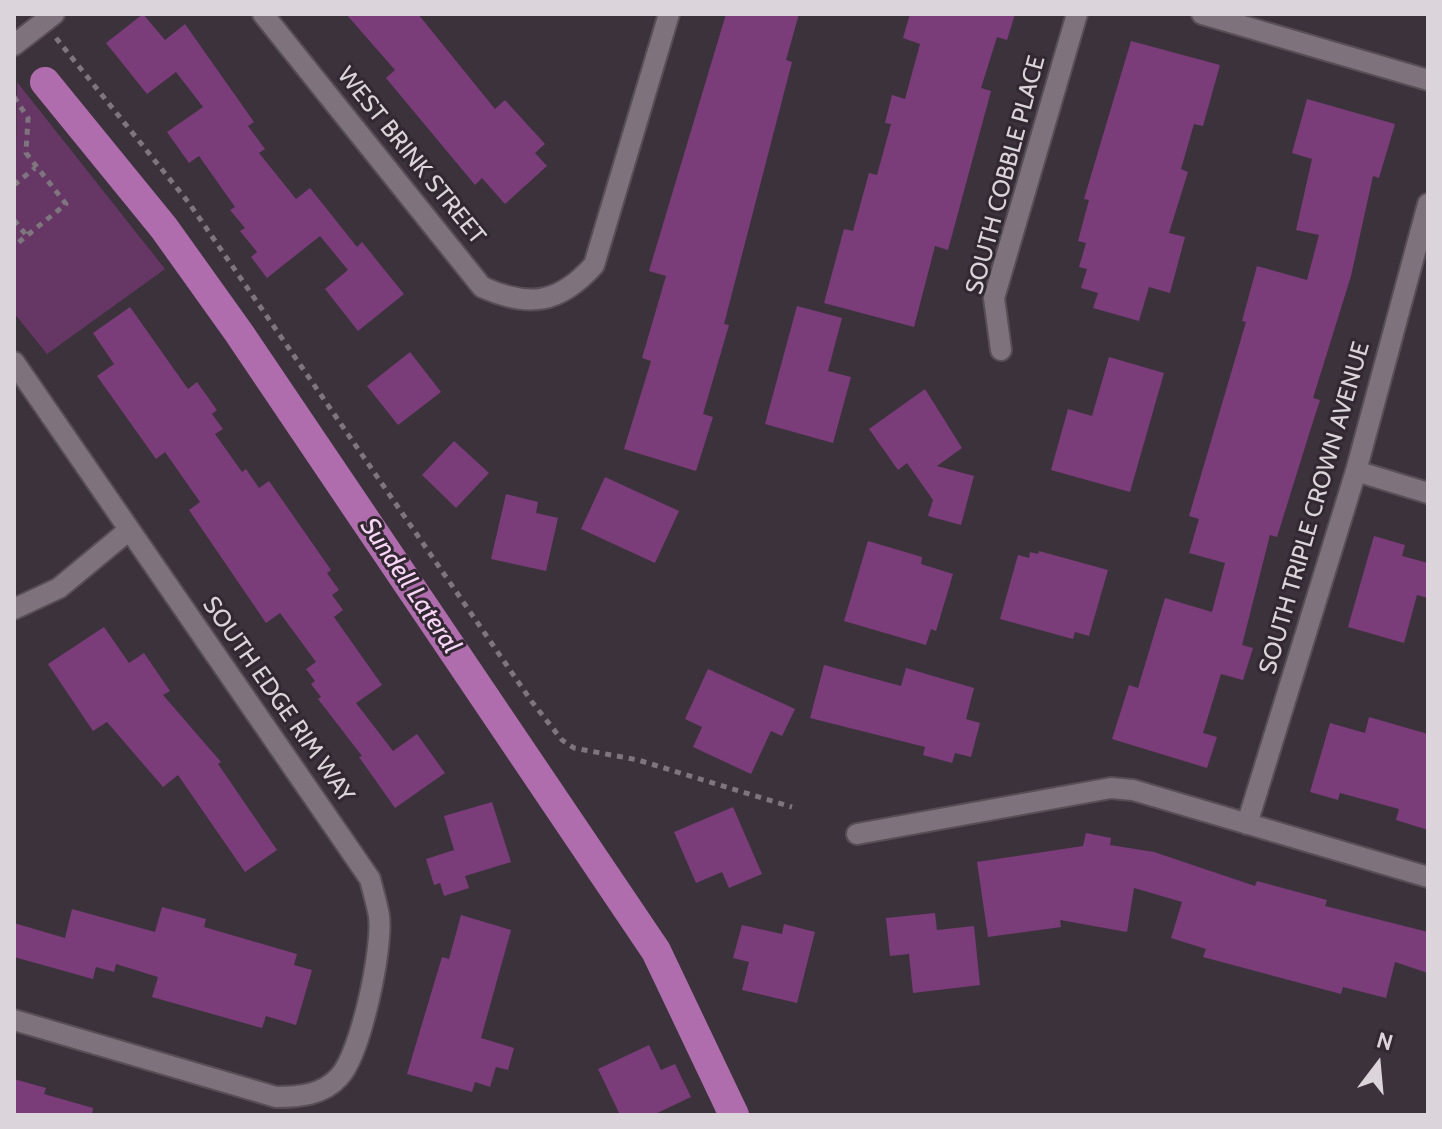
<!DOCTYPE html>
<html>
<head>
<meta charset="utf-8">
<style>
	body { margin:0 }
	#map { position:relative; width:1442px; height:1129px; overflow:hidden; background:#3c323c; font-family:Cabin,sans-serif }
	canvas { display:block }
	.frame { position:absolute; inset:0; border:16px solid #dbd4da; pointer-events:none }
	.north { position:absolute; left:1338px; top:1025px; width:80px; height:80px; -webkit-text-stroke:6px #322831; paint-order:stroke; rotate:16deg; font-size:22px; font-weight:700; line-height:32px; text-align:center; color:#dbd4da }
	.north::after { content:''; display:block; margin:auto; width:28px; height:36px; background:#dbd4da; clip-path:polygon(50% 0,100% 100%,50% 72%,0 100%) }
</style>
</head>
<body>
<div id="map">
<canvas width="1442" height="1129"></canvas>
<div class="frame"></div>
<div class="north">N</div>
</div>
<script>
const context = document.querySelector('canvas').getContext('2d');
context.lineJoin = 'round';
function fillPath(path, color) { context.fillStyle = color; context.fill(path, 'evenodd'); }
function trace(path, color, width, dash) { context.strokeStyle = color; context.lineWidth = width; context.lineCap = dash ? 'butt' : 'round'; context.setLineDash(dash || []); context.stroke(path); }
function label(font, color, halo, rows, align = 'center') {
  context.font = font + ' Cabin,sans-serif'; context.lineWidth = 6; context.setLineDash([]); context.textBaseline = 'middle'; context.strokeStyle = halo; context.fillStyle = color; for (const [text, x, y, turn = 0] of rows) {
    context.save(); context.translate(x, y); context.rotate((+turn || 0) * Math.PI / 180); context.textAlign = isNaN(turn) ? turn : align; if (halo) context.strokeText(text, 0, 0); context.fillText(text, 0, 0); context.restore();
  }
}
fillPath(new Path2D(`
	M17,82L165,269L47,354L14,313Z`), '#663765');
trace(new Path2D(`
	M45,82L164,228L239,333L656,951L734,1115`), '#b06dae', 30);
fillPath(new Path2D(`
	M143,14L165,40L185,24L254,122L248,126L265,149L259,153L296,199L310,188L357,247L362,242L404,294L358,331L325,289L348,270L320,236L267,278L251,257L257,252L240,231L245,228L230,210L235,207L199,156L189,163L167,132L203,107L176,72L147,94L106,43Z
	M346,14H418L495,109L505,100L545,144L535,153L547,166L505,204L482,178L475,185L386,78L395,70Z
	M726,14H799L786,60L792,62L724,324L729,325L703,414L713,417L696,471L624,449L651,361L642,358L666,276L649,271Z
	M910,14H1015L1007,40L997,37L981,88L991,91L948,250L935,246L914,327L824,303L844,229L853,231L869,173L877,175L891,124L885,123L892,95L905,99L920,44L903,38Z
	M1131,41L1220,65L1203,126L1194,124L1181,169L1188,172L1169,233L1185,237L1170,293L1149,287L1139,321L1093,308L1098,293L1081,288L1087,269L1079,267L1086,243L1078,241L1089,200L1084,199Z
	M1307,99L1395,124L1379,178L1373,176L1351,276L1313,398L1320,400L1310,431L1277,537L1270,535L1242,645L1253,648L1243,680L1221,674L1203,733L1217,737L1207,768L1112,739L1129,685L1138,688L1165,598L1212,612L1225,563L1189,553L1199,519L1189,516L1246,322L1242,321L1257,266L1307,280L1319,235L1296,230L1312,159L1292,153Z
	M797,306L842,318L828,371L851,377L833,443L765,424Z
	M130,307L188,389L197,382L217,410L212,414L223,429L215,434L242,472L246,469L259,488L269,481L331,570L327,573L339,590L332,595L343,610L334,617L382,685L356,703L393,751L417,734L445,773L395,808L359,757L362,756L318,699L321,697L311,684L315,681L306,669L316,662L280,613L266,623L189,510L200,502L165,452L156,459L97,376L114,364L93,333Z
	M410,352L441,392L398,425L367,386Z
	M1109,357L1164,373L1130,492L1051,470L1068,409L1092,416Z
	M925,389L962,448L937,466L974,476L961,525L928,516L933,500L907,463L898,470L869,429Z
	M454,441L489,473L456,508L422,475Z
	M605,477L679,511L655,563L581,529Z
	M506,494L538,502L536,513L558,518L546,571L491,559Z
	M1374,536L1405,545L1402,556L1428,563V598L1417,595L1404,643L1348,627Z
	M868,541L922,557L921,564L953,574L936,631L931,629L926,645L844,621Z
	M1039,551L1108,570L1089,636L1075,632L1073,639L1000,619L1018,555L1029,558L1030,552L1038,554Z
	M104,627L129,663L144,653L170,691L163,695L221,762L218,764L277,850L245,872L178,775L163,787L107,722L93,731L48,664Z
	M824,665L901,686L906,668L974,688L966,719L980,723L971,757L955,753L952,763L923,755L925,747L810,718Z
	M708,669L795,709L782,736L771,731L751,774L693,747L702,727L685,719Z
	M1369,717L1428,734V830L1396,820L1399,809L1340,793L1338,800L1310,792L1330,723L1365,733Z
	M492,802L511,862L465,876L469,888L444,896L440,883L434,885L426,859L454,850L444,816Z
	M733,807L762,874L729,888L722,872L696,883L674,832Z
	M1086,833L1111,838L1110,845L1154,852L1255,886L1257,881L1327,900L1325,906L1428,932V973L1395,962L1386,998L1343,987L1341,994L1203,957L1206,949L1171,938L1182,902L1134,888L1127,932L1060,920L1061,927L988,937L977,862L1083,846Z
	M162,907L206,919L204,927L297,954L294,965L312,970L296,1025L266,1016L262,1028L152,997L158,977L116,964L114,972L96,967L93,979L14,957V923L65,938L72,909L155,932Z
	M935,913L937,930L974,926L980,985L913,993L909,954L890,956L886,918Z
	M461,915L511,930L481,1038L514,1048L508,1070L496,1067L490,1087L475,1082L472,1092L407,1074L442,957L449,959Z
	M784,924L815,932L797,1003L742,990L749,962L733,958L742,925L782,934Z
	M649,1045L661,1070L675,1064L691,1097L653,1115H620L598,1069Z
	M14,1079L46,1088L44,1094L93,1108L92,1115H14Z`), '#7b3c7a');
const minor = new Path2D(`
	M263,14L482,287C529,308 559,304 594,265L669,14
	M1202,14L1428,80
	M14,45L54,14
	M1001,350L994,298L1077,14
	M14,362L370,879C373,891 377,904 379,916C383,948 361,1054 339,1077C323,1095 299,1097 276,1097L14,1020
	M1356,471L1428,493
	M14,609L59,588L129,530
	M1247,824L1356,471L1428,204
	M857,834L1111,788L1133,790L1428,877`);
trace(minor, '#574e56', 24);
trace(new Path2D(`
	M56,38L189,203L532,702L562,740L574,748L638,760L792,807
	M14,97L28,118L26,153L66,204L14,246
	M14,185L35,168
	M14,220L27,236`), '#7e757e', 5, [6, 6]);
trace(minor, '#7e727d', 20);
label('24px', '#dbd4da', '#322831', [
	["WEST BRINK STREET",411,156,51],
	["SOUTH COBBLE PLACE",1006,175,-75],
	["SOUTH TRIPLE CROWN AVENUE",1315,508,-74],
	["SOUTH EDGE RIM WAY",278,700,55]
]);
label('italic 26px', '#fad5f8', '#322831', [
	["Sundell Lateral",410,586,56]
]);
</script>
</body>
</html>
